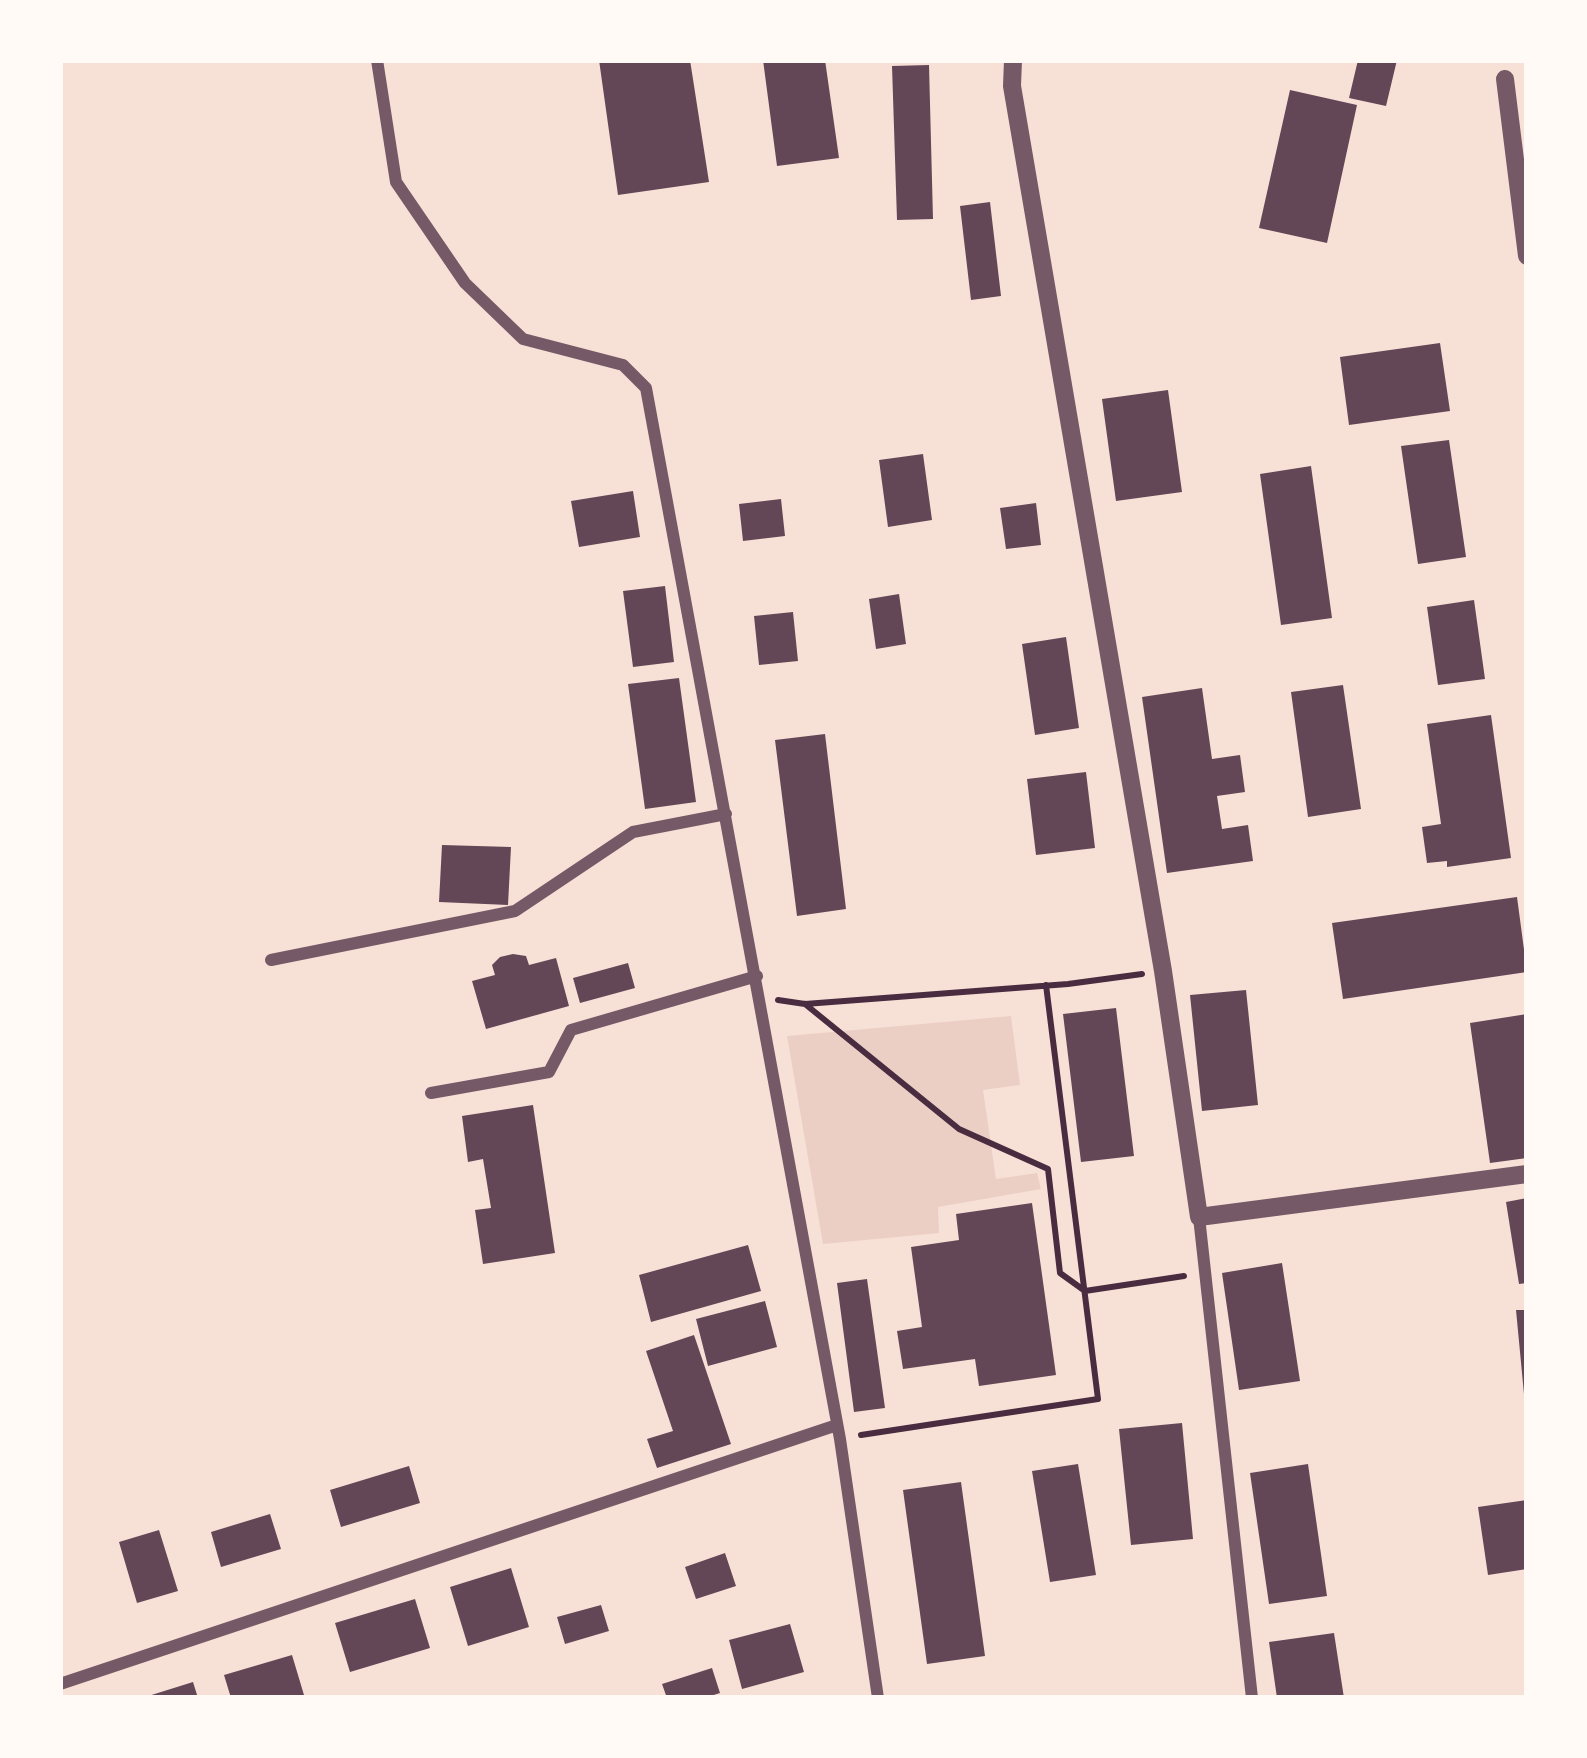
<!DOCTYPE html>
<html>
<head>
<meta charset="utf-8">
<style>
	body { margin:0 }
	#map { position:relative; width:1587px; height:1758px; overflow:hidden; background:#f7e1d7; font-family:Arial,sans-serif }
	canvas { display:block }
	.frame { position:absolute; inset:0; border:63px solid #fffaf5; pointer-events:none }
</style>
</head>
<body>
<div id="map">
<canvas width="1587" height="1758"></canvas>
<div class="frame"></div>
</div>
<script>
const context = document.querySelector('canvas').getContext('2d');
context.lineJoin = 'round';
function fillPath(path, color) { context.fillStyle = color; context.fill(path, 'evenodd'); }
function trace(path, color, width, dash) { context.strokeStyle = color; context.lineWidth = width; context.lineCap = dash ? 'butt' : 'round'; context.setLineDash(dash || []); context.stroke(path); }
fillPath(new Path2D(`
	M1011,1016L1020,1085L983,1090L996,1179L1037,1173L1041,1189L938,1207L939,1233L823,1244L787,1036Z`), '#ebcfc5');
fillPath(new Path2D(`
	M599,60H690L709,182L618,195Z
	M763,60H825L839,158L777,166Z
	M1358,60H1397L1386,106L1349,98Z
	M929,65L933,219L897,220L892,66Z
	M1290,90L1357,105L1327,243L1259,228Z
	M990,202L1001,296L971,300L960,206Z
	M1440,343L1450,411L1349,425L1340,357Z
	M1168,390L1182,492L1116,501L1102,399Z
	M1449,440L1466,557L1418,564L1401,446Z
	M923,454L932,520L888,527L879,460Z
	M1311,466L1332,618L1281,625L1260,474Z
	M633,491L640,537L579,547L571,501Z
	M781,499L785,536L743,541L739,504Z
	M1036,503L1041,545L1006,549L1000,508Z
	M665,586L674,662L633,667L623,591Z
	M899,594L906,644L876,649L869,599Z
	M1474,600L1485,679L1438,685L1427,607Z
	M793,612L798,661L759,665L754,616Z
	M1066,637L1079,728L1035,735L1022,644Z
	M679,678L696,802L645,809L628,684Z
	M1343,685L1361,809L1308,817L1291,692Z
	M1202,688L1212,759L1240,755L1245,792L1217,796L1222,829L1248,825L1253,861L1167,873L1142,697Z
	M1491,715L1511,858L1447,867V861L1427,863L1422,827L1441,824L1427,724Z
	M825,734L846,909L797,916L775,740Z
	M1086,772L1095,848L1036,855L1027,779Z
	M442,845L511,847L508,905L439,902Z
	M1517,897L1527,972L1343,999L1332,923Z
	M513,954L526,956L529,965L556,958L569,1006L486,1029L472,981L495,975L492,965L500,957Z
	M628,963L635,988L580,1003L573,978Z
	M1246,990L1258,1105L1202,1111L1190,995Z
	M1116,1008L1134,1156L1081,1162L1063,1014Z
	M1527,1014V1158L1490,1163L1470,1023Z
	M533,1105L555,1253L483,1264L475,1210L491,1208L483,1159L468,1162L462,1116Z
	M1527,1198V1283L1519,1284L1506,1202Z
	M1032,1203L1056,1375L979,1386L975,1359L903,1369L897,1331L922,1327L911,1247L959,1240L956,1214Z
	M748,1245L761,1291L651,1322L639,1275Z
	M1282,1263L1300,1381L1239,1390L1222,1273Z
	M867,1279L885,1408L854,1412L837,1283Z
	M765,1301L777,1347L708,1366L696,1319Z
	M1516,1310H1527V1394H1524Z
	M694,1335L731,1444L657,1468L647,1439L673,1431L646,1351Z
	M1182,1423L1193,1539L1131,1545L1119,1429Z
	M1078,1464L1096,1575L1050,1582L1032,1471Z
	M1308,1464L1327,1596L1269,1604L1250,1473Z
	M409,1466L420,1503L341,1527L330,1490Z
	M961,1482L985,1656L927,1664L903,1490Z
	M1527,1500V1569L1488,1575L1478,1507Z
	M270,1514L281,1549L221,1567L211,1532Z
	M159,1530L178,1591L137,1603L119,1542Z
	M725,1553L736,1586L696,1599L685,1567Z
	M511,1568L529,1627L468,1646L450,1587Z
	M415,1599L430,1648L350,1672L335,1623Z
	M601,1605L609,1631L565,1644L557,1617Z
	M790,1624L804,1672L742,1689L729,1640Z
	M1334,1633L1344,1698H1277L1269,1642Z
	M292,1655L304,1695L231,1698L224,1675Z
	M712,1668L720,1693L704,1698H667L662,1684Z
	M193,1682L198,1698H145V1697Z`), '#644757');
trace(new Path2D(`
	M778,1000L805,1004L1068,984L1142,974
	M805,1004L959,1129L1048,1169L1060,1273L1085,1291L1184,1276
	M861,1435L1098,1399L1046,985`), '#4a2c40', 6);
trace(new Path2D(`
	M377,60L396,182L465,283L523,339L623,365L646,388L840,1439L878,1698
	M271,960L515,911L633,832L726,814
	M431,1093L549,1072L571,1030L757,976
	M1199,1217L1252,1698
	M60,1684L837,1425`), '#755966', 12);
trace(new Path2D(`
	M1013,60L1012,86L1163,971L1199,1217L1527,1174
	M1505,79L1527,256`), '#755966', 18);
</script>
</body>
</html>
